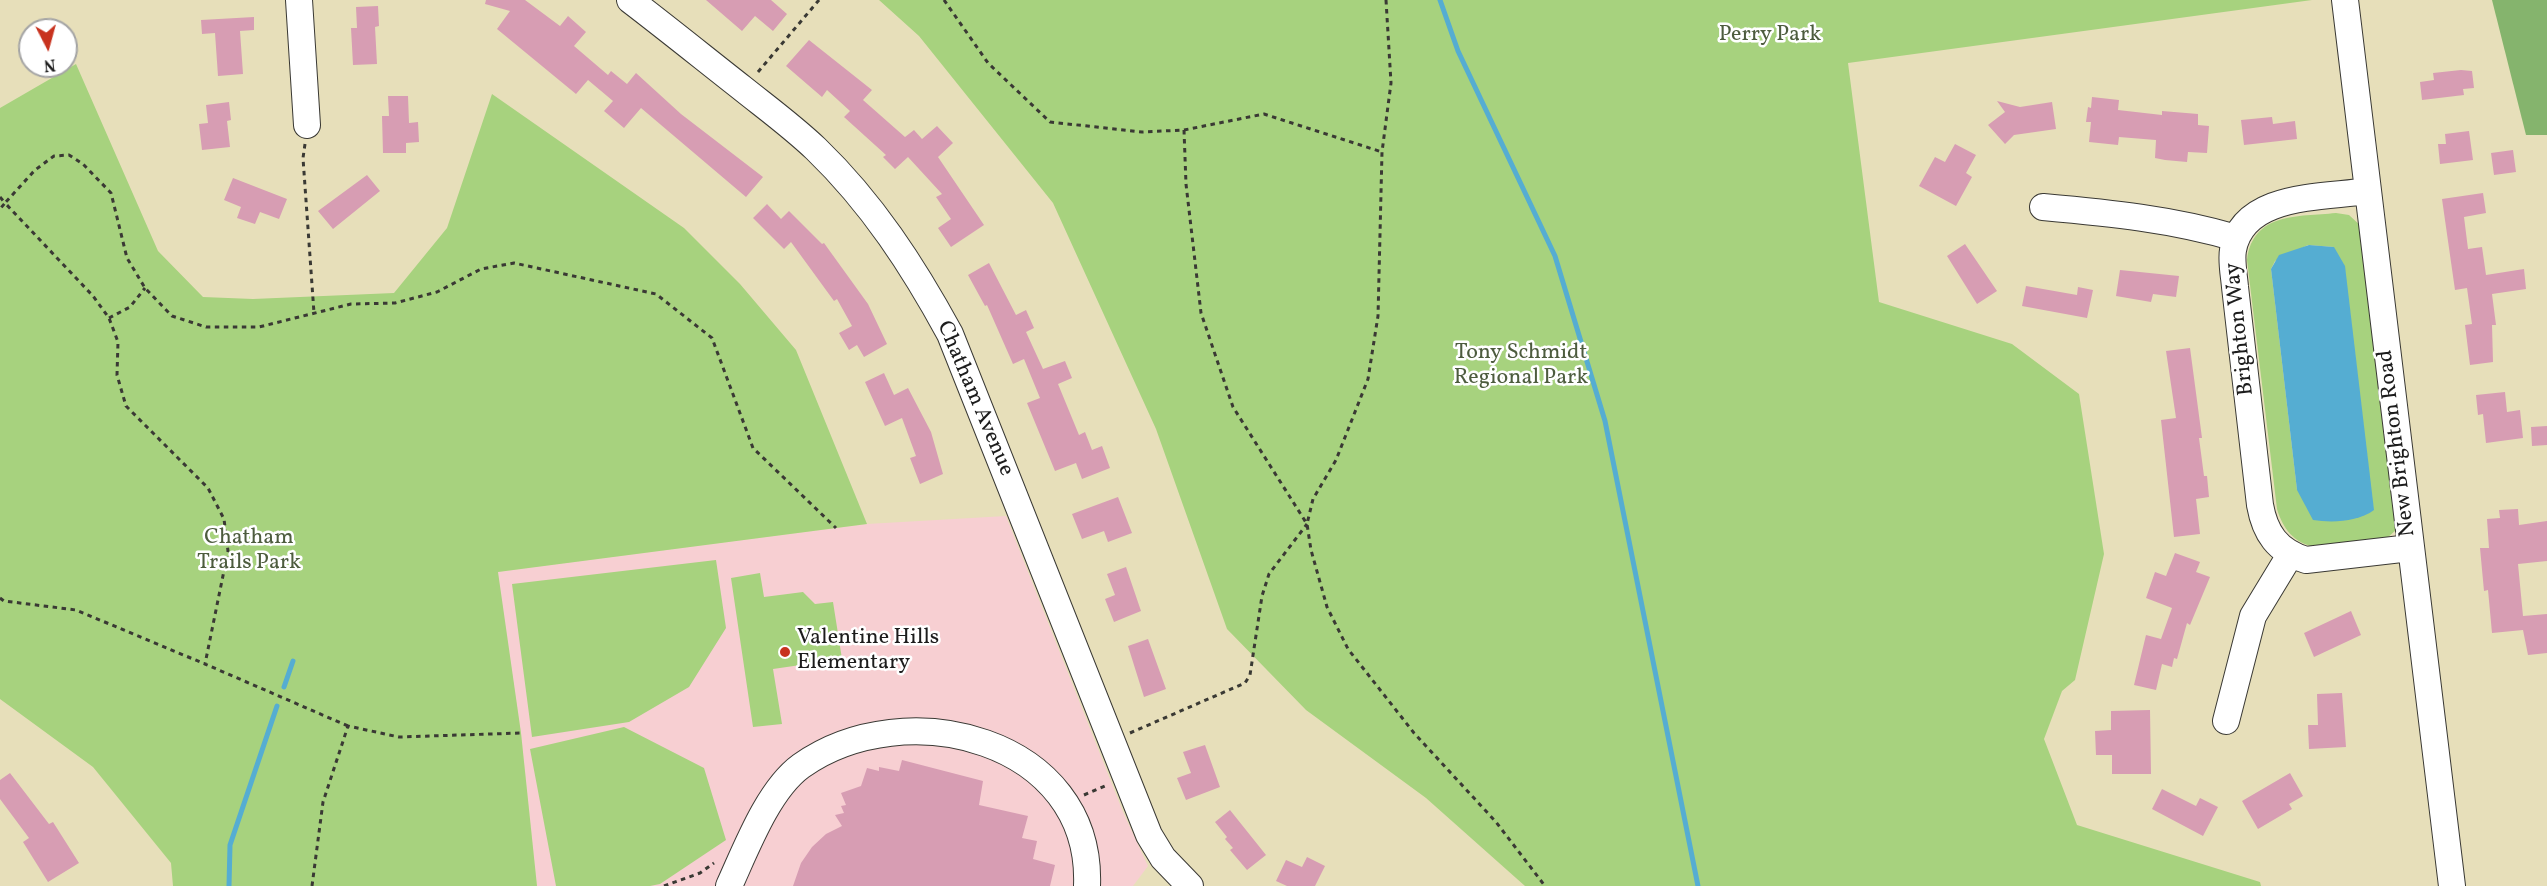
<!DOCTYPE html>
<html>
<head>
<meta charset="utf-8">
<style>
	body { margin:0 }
	#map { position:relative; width:2547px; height:886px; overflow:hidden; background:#e7dfba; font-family:Vollkorn,serif }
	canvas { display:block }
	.north { position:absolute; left:18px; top:18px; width:60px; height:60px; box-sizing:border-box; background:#fff; border:2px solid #a4a4a4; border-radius:50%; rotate:174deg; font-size:16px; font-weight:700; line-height:24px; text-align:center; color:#1c1c1c }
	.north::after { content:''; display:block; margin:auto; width:21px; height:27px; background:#c8321e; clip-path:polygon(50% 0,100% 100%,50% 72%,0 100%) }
</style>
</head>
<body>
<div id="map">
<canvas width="2547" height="886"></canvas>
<div class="north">N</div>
</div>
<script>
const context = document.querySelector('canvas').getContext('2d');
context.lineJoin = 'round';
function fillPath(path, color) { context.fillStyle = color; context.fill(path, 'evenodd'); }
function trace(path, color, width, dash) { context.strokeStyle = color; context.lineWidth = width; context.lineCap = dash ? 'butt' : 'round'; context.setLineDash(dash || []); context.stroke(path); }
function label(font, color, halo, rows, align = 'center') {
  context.font = font + ' Vollkorn,serif'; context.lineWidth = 5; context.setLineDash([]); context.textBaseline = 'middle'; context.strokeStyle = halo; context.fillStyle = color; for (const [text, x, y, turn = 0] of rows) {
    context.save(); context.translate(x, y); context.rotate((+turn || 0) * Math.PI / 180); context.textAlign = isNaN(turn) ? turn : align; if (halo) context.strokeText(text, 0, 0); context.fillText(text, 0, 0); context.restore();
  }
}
fillPath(new Path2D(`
	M1006,516L1123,812L1148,866L1133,886H537L521,733L497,572L867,524Z`), '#f7cfd2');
fillPath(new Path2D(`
	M879,0H2312L1848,63L1879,302L2012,344L2079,394L2104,554L2075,680L2062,691L2044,739L2077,825L2260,882L2261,886H1525L1426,798L1306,710L1227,629L1156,429L1053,203L919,36Z
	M76,64L158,251L203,297L253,299L394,293L447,228L492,94L684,228L740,284L796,350L867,524L498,572L521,733L537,886H173L171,863L93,767L0,699V108Z
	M2336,213L2349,215L2362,227L2397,529L2386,539L2315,547C2294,543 2283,529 2277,509L2247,260C2253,212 2298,217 2336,213ZM2308,245L2334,247L2297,490L2271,269L2275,261Z
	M716,560L726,628L689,687L629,722L532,737L512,584Z
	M760,573L764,597L803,592L815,604L833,602L842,659L773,669L782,724L753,727L731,578Z
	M624,727L704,768L726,840L660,884L650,886H556L530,749Z`), '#a7d27e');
fillPath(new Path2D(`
	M2492,0H2547V135H2526Z`), '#85b46d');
fillPath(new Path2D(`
	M2309,245L2334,247L2345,266L2374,510C2358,522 2332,523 2313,520L2297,490L2271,269L2279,255Z`), '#55add2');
trace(new Path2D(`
	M1440,0L1458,51L1555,256L1605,421L1698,886
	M284,687L293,661
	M229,886L230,845L277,706`), '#55add2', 5);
fillPath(new Path2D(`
	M486,0H525L560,26L568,16L586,32L574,46L608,75L611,71L627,84L636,73L681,114L763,177L746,197L641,108L624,128L604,111L613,101L588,80L576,94L497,29L510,11L485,4Z
	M706,0H771L787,14L773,31L755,16L742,31Z
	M378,6L379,26L375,27L377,64L353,65L351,28H357L356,7Z
	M254,17V30L240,31L243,74L218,76L215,33L202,34L201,20Z
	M809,40L872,90L863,100L905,137L914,130L922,139L937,126L953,143L938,157L984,225L951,247L938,228L951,219L936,197L942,194L908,157L895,169L883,157L886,155L844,117L850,111L827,90L822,97L786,66Z
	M2461,70L2472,71L2474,88L2463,89L2464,95L2422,100L2420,82L2434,80L2433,73Z
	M388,96H408L409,123L418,122L419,142L406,143V153H383L382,116H389Z
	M2092,97L2119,100L2118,110L2162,115V111L2198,114V125L2209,126L2207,153L2188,152L2187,162L2165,160L2155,158L2156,140L2119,137L2118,145L2089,142L2091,122H2086L2088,107L2091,108Z
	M1997,101L2020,107L2052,102L2056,129L2014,135L2005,144L1988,125L2005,112Z
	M229,102L231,120L227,121L230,147L202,150L199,124L208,123L206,105Z
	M2272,117L2273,124L2295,121L2297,139L2244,145L2241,120Z
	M2469,131L2473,160L2440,164L2438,144H2446L2445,134Z
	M1955,144L1976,155L1966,173L1972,177L1956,206L1919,186L1935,157L1945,162Z
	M2513,150L2516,172L2494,175L2491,153Z
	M367,175L380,191L333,229L318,211Z
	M233,178L287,199L279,219L260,212L255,224L237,218L241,207L224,200Z
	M2483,193L2486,213L2464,217L2468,249L2482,247L2486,275L2524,269L2526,289L2492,294L2496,325H2492L2493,362L2470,365L2465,325L2472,324L2467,288L2455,290L2442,199Z
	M767,204L781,219L789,211L822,244L824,243L868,304L887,344L864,357L857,345L849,350L839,333L852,326L837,299L834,301L791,242L784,249L753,218Z
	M1965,244L1997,291L1977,304L1947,256Z
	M989,263L1016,315L1026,310L1034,328L1026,332L1043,369L1065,361L1072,378L1058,384L1079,435L1085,432L1092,450L1102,446L1110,468L1082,479L1076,463L1055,471L1027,403L1040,398L1024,359L1013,364L987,305L985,306L968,275Z
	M2120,270L2179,276L2176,297L2153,294L2151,302L2116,296Z
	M2026,286L2077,295L2078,287L2093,290L2087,318L2022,306Z
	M2190,348L2202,438H2199L2204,476H2207L2209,497L2196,499L2200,534L2174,537L2161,420L2176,418L2166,351Z
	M884,373L894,395L908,388L931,432L943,474L920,484L910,458L916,456L902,418L885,426L865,382Z
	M2505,392L2507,412L2520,410L2523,438L2486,443L2483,414L2478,415L2476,395Z
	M2547,426V445L2532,446L2531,427Z
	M1118,497L1132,533L1108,542L1104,531L1082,539L1072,514Z
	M2518,509L2519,525L2547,521V561L2518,564L2523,616L2547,614V653L2528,655L2523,630L2492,633L2488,590L2484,591L2480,548H2489L2487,519L2500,518L2499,510Z
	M2175,553L2200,562L2196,572L2210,577L2190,625L2187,623L2177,659L2174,658L2172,667L2162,664L2156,690L2134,685L2146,635L2161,639L2172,608L2146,598L2155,572L2166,576Z
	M1126,567L1141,611L1114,622L1105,599L1115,595L1107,574Z
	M2351,611L2361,635L2314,657L2304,633Z
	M1148,639L1166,689L1144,697L1128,646Z
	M2342,693L2346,747L2309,749L2308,725H2318L2317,694Z
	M2150,710L2151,774H2112V755H2096L2095,731L2111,730V711Z
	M1205,745L1220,787L1186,800L1177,778L1191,773L1183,752Z
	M902,760L983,781L979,805L1028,816L1022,838L1037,841L1033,859L1055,865L1050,886H793L801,863L812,847L826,834L842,826L835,815L844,813L841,806L846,805L841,793L861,786L867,768L879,771V767L899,771Z
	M10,773L49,824L53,822L79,863L48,882L23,842L29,838L0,799V780Z
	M2290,773L2303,796L2289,804L2292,809L2258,829L2242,801Z
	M2162,789L2196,806L2200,798L2218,807L2203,836L2152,809Z
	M1230,810L1266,855L1247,870L1230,850L1233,848L1225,839L1227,837L1215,822Z
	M1307,857L1325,866L1315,886H1287L1276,881L1286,860L1302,867Z`), '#d79db3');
const minor = new Path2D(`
	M299,0L307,125
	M630,0C668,29 705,59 742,88C767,108 793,127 816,149C872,203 913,266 950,334L1149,835L1163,858L1190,886
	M2345,0L2452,886
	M2367,191C2322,198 2243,193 2233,250C2231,261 2234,275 2235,287L2260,505C2265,533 2277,551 2306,560L2410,548
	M2043,207C2109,213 2172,219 2236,238
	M2226,721L2253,616L2290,555
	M729,886C746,849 768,790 801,766C905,692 1093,739 1087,886`);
trace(minor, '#3a3934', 28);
trace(new Path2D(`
	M944,0L988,63L1050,122L1142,132L1184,130L1186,184L1201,313L1233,407L1307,524
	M1386,0L1391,83L1382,152L1378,316L1368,379L1336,460L1313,499L1307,524L1311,550L1327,607L1348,649L1414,733L1496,822L1545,886
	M758,72L819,0
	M1184,130L1264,114L1382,152
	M305,144L303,158L314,313
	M0,197L5,203L0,209
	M109,318L130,307L145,288
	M0,598L4,601L76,610L205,664
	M348,726L205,664L228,551L224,519L208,488L126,406L117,375L118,342L109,318L93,296L5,203L35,170L54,156L69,155L83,164L111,193L127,258L145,288L172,316L206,327H259L351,304L395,303L437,292L481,269L514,263L656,294L712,338L753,448L836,528
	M1130,733L1245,683L1250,675L1262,596L1269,574L1307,524
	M1084,795L1105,786
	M312,886L323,802L348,726L399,737L521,733
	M664,886L700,873L714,863`), '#3a3934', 3, [4.5, 4.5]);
trace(minor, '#fff', 26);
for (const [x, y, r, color] of [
	[785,652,6,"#c8321e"]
]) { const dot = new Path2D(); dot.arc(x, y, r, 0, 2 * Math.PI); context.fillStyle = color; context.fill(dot); trace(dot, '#fff', 2); }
label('22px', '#4d5c3e', '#fff', [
	["Perry Park",1770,36],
	["Tony Schmidt",1521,354],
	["Regional Park",1521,379],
	["Chatham",249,539],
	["Trails Park",249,564]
]);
label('22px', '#1c1c1c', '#fff', [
	["Brighton Way",2241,329,-96],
	["Chatham Avenue",974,399,67],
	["New Brighton Road",2398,443,-97]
]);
label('22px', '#1c1c1c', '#fff', [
	["Valentine Hills",797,639],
	["Elementary",797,664]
], 'left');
</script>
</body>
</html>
